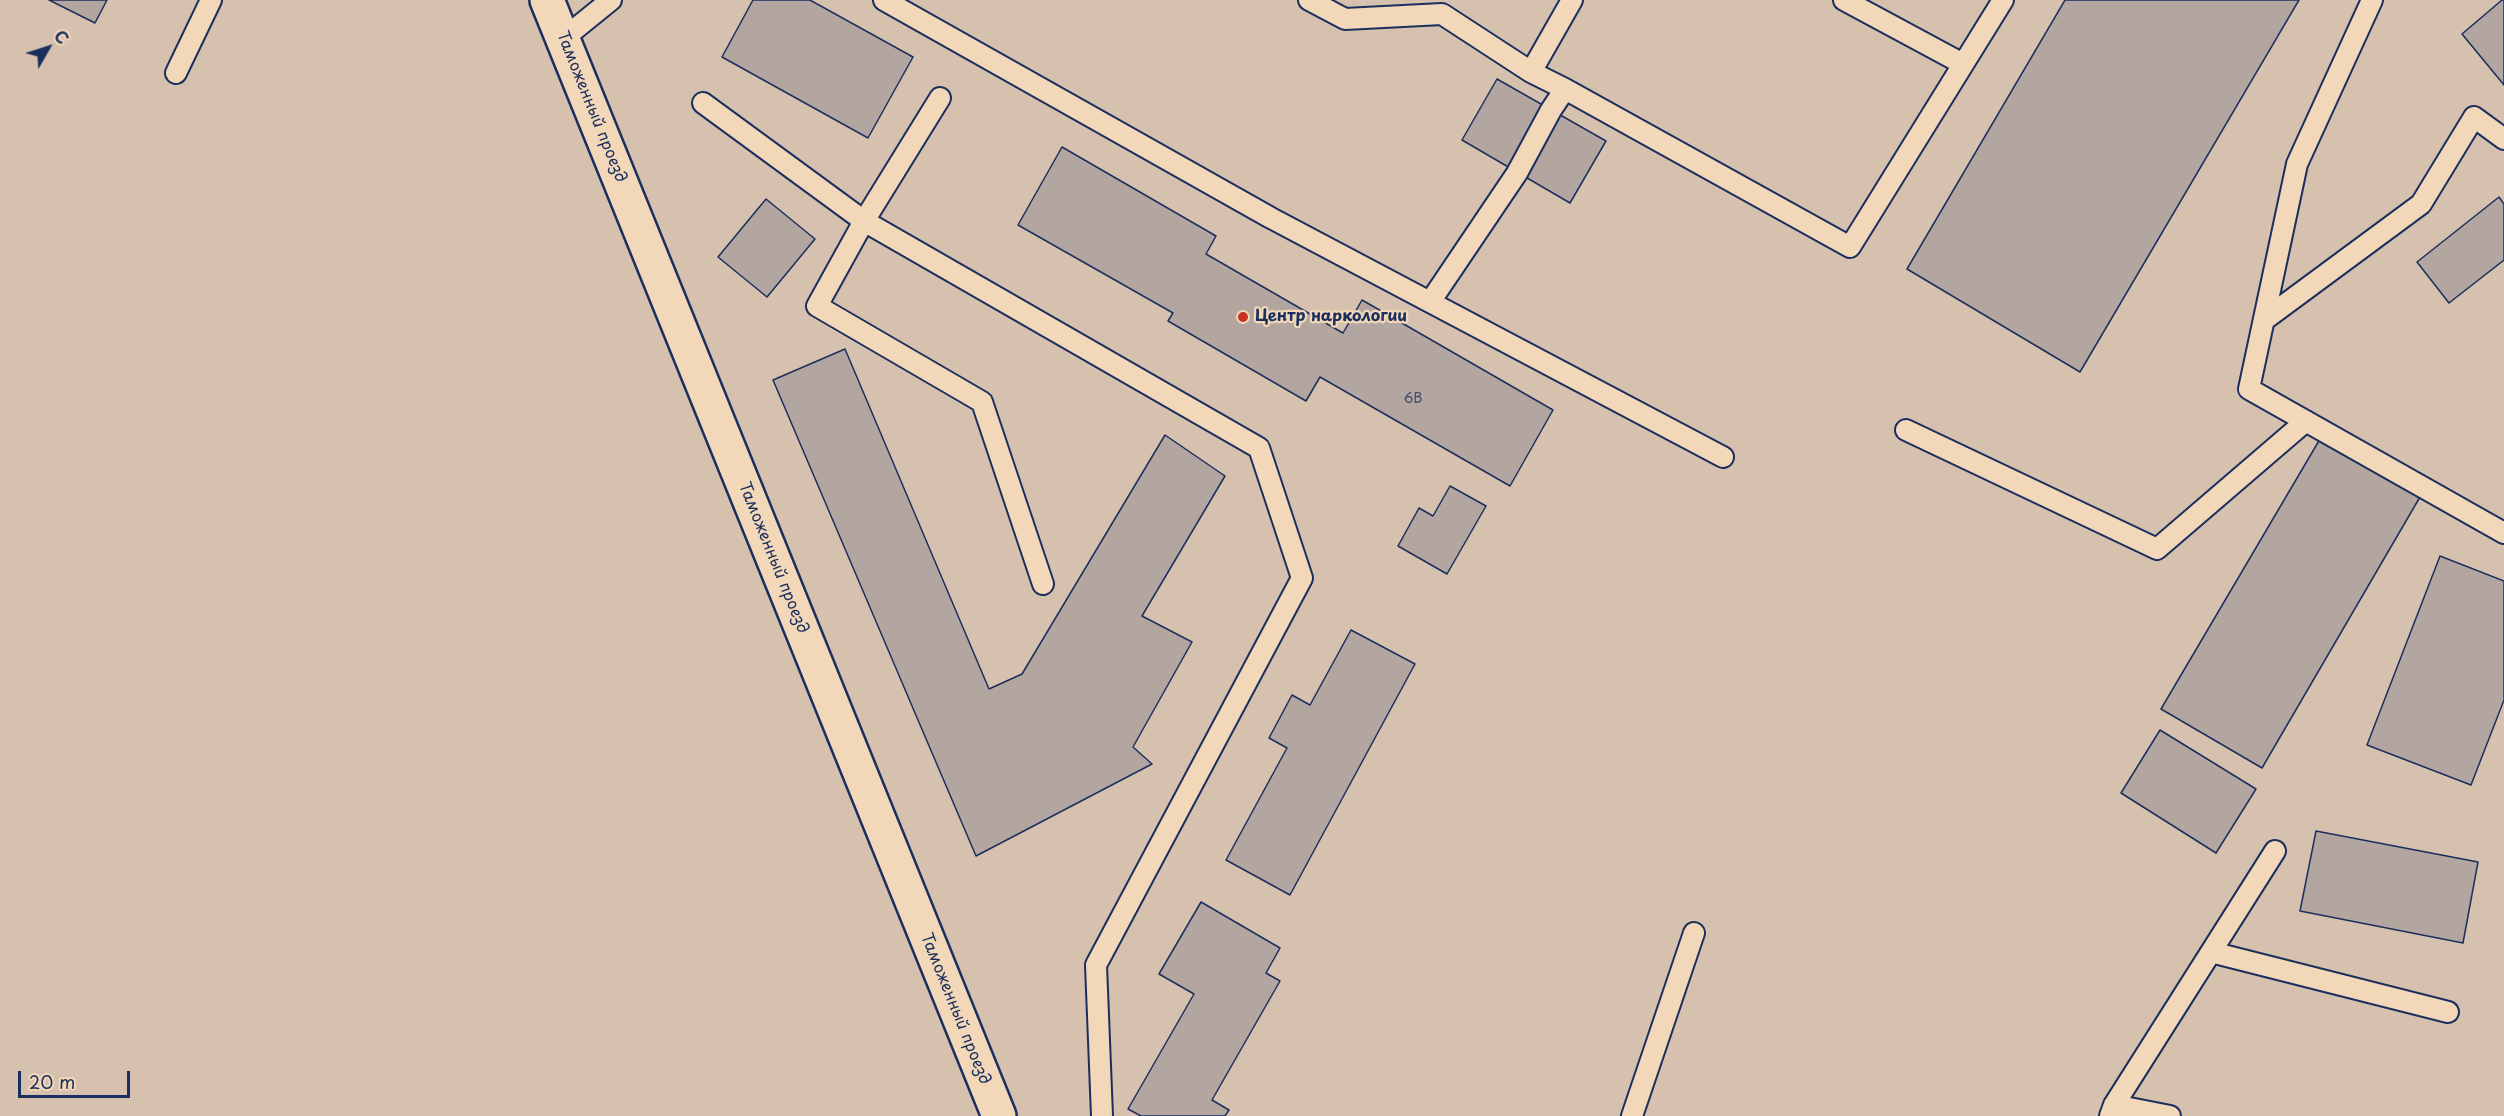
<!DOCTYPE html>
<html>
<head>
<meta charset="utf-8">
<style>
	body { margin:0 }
	#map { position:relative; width:2504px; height:1116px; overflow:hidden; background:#e5cdb4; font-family:"Playpen Sans",sans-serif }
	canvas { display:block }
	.north { position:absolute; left:18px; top:18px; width:60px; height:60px; -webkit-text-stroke:4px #f2d7b9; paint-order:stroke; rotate:51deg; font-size:16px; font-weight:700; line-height:24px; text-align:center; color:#1b2f5e }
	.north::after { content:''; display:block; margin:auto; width:21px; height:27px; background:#1b2f5e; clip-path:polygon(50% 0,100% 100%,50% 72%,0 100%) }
	.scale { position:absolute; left:18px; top:1071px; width:112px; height:27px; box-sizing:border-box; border:3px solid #1b2f5e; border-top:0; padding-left:8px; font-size:18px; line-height:21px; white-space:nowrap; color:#1b2f5e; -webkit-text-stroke:4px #f2d7b9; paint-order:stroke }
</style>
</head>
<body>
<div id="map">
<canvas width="2504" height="1116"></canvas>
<div class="north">С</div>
<div class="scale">20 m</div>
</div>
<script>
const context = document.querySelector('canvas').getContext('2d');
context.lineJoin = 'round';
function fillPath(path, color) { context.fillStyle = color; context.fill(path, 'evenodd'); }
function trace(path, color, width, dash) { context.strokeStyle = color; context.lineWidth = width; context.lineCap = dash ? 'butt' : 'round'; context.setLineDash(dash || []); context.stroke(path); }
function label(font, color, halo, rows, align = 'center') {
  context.font = font + ' "Playpen Sans",sans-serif'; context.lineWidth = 4.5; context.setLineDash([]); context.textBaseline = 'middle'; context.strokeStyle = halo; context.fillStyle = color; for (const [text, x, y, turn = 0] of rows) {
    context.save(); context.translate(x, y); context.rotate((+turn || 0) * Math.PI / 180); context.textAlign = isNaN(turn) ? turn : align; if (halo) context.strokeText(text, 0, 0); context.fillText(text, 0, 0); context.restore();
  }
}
fillPath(new Path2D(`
	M0,0H2504V1116H0Z`), '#d6c1ae');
const building = new Path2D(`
	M49,0H107L95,23Z
	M753,0H810L913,57L868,138L722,57Z
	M2065,0H2299L2080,372L1907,269Z
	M2502,0H2504V85L2462,34Z
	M1497,79L1606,141L1570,203L1462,140Z
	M1062,147L1216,236L1206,254L1343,333L1362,300L1553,410L1510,486L1320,377L1306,401L1168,321L1173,313L1018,225Z
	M2499,197L2504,204V260L2449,303L2417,262Z
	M766,199L815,239L767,297L718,257Z
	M845,349L989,689L1022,674L1165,435L1225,476L1142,616L1192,642L1133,747L1152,764L976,856L773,380Z
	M2320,439L2420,497L2262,768L2161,709Z
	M1450,486L1486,506L1447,574L1398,546L1419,508L1433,516Z
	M2440,556L2504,581V700L2471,785L2367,745Z
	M1351,630L1415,664L1290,895L1226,860L1287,748L1269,738L1292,695L1310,705Z
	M2160,730L2256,789L2216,853L2121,793Z
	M2316,831L2478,862L2463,943L2300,911Z
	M1201,902L1280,948L1266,973L1280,981L1212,1100L1229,1110L1225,1116H1141L1128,1109L1194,994L1159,974Z`);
fillPath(building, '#b3a59f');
trace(building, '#1b2f5e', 1.5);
const lane = new Path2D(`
	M884,0L1271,218L1723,457
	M1309,0L1345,19L1442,14L1531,72
	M1844,0L1963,64
	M2372,0L2297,164L2249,389L2504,533
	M564,38L611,0
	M176,73L211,0
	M1565,89L1531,72L1572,0
	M940,98L864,221L1259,448L1302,578L1096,965L1102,1116
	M703,103L864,221L817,306L982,402L1043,584
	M1430,302L1517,173L1551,110L1565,89L1850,247L2003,0
	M2264,320L2421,204L2474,117L2504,139
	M1906,430L2157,549L2306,421
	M2211,952L2448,1012
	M2114,1105L2170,1116
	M1632,1116L1694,933
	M2110,1116L2114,1105L2275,851`);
const street = new Path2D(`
	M547,0L999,1116`);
trace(lane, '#1b2f5e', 24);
trace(street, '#1b2f5e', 38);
trace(lane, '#f2d7b9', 20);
trace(street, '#f2d7b9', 33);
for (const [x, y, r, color] of [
	[1243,317,6,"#c8321e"]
]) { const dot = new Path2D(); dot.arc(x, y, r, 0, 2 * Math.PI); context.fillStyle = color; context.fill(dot); trace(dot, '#f2d7b9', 2); }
label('14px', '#414c6e', null, [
	["6В",1413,399]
]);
label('16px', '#1b2f5e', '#f2d7b9', [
	["Таможенный проезд",591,107,68],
	["Таможенный проезд",773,558,68],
	["Таможенный проезд",955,1009,68]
]);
label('bold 16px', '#1b2f5e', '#f2d7b9', [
	["Центр наркологии",1255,317]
], 'left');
</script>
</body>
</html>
